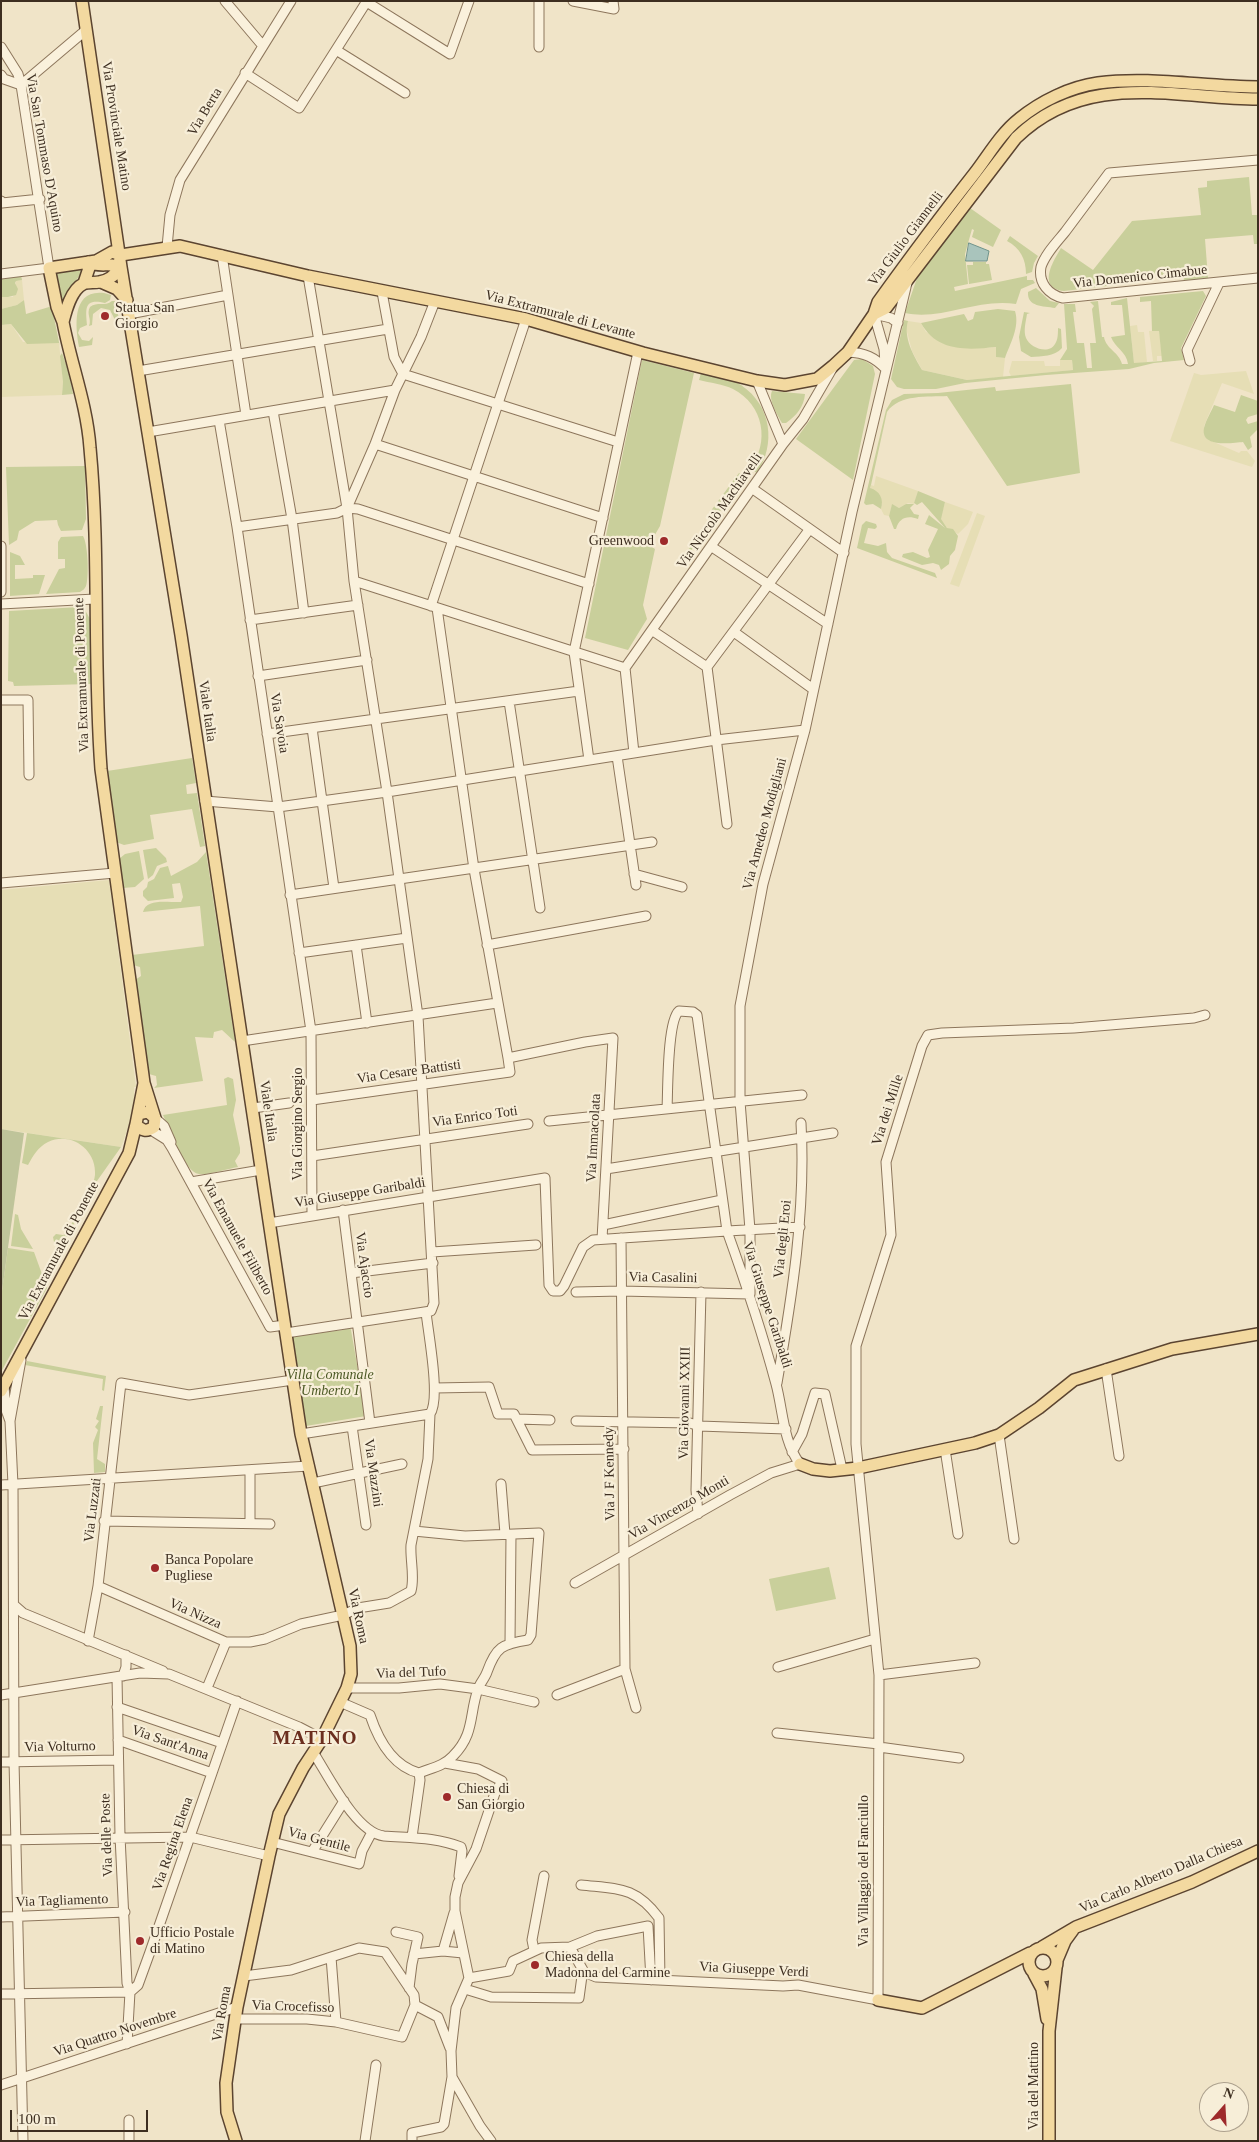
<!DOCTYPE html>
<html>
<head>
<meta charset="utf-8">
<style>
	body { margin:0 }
	#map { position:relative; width:1259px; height:2142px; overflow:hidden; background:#f0e4c8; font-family:"Times New Roman",serif }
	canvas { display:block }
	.frame { position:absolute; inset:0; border:2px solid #3d2e20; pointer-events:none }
	.north { position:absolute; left:1199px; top:2082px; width:50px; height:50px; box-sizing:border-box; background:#f7eed8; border:1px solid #ada18e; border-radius:50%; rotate:19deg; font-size:14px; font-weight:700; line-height:20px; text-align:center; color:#3d2e20 }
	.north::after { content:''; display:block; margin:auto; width:18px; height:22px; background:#9e2a2b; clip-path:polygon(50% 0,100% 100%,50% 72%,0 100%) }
	.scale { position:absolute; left:10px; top:2110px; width:138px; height:22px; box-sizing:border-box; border:2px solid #3d2e20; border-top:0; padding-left:6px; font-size:15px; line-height:18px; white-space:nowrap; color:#3d2e20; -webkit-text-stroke:4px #f7eed8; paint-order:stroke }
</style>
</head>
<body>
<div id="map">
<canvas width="1259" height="2142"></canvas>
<div class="frame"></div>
<div class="north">N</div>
<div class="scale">100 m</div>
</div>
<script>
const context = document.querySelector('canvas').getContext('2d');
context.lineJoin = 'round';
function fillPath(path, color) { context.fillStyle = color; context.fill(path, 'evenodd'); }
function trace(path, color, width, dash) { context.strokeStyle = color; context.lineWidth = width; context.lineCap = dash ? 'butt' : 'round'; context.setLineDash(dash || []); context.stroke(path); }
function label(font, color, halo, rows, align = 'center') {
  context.font = font + ' "Times New Roman",serif'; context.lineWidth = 4.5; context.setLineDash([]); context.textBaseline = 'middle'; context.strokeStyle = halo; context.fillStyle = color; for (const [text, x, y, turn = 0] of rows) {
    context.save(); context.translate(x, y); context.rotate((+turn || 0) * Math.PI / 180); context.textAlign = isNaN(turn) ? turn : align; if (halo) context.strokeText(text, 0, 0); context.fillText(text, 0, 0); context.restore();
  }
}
fillPath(new Path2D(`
	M22,280L24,300L17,305L1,309V297H13L16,281Z
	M908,321L921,323L926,332L987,348L997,347L996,357L1005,358L1003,377L967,380L922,370L912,351L906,328Z
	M11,324L23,342L59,343L63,382L62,395L1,397V325Z
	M1137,325L1138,332H1144L1147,362L1134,364L1130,326Z
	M1159,330L1162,356H1157V361H1153L1149,331Z
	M1060,360H1072L1073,370L1011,376L1009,372L1012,361H1044L1045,366H1060Z
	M1246,371L1254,394L1222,383L1204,426V433L1207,439L1239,453L1241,451H1247L1255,461L1252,467L1170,441L1194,373L1201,375Z
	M876,476L918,491L914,504L908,503L899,508L892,505L889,516L884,515L881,509L882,504L870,488L871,485L874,486Z
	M945,502L973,512L968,524L958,534L947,528L940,519Z
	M977,513L985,516L959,587L950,584Z
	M109,880L136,1087H134L135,1108L123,1142L121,1147L1,1129V890Z`), '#e6deb5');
fillPath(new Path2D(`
	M1130,86L1258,92V94L1114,88L1079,95L1050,108L954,212L880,305L1003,143C1040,102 1076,90 1130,86Z
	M1249,177L1252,215H1258V244H1254L1253,235L1205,239L1208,278L1184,281L1183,273L1115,279V285L1064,291C1036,288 1054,260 1061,248L1093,270L1132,221L1201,215L1198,188L1207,187V181Z
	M970,208L1001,230L993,247L972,237L974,230L972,229L965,254L968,284L954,287L955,291L1027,276V280H1033L1035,283L1021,289L1016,304C977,298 941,321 905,313L917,278Z
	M1010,236L1038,256L1034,263L1032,272L1026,274C1026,259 1020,248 1007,241Z
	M973,262H986V264H989L992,280L969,284L967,265H973Z
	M83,270L62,303L55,272Z
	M21,275L22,280L16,281L15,283L18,289L16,295L8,297H1V277Z
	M1036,288L1050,301L1059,303L1055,308C1043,306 1027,307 1028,292Z
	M1203,291L1206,296L1181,348L1184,360L1154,363L1129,369L1046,375L965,383L936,389H904L897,387L891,379L904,320L908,321C903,338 914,356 922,370L967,380L1073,370L1072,360H1060L1067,349L1064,304H1075L1076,312H1073L1077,343H1084L1087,368H1092L1090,343H1096L1092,309L1094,306L1090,302L1098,301L1102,337H1104C1106,349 1119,352 1122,364H1128C1126,351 1115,348 1111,337L1125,335L1122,305H1111V302L1127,298L1134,363L1162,361L1159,331H1152L1151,301L1140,302V297Z
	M104,293L111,295L110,300L105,303C83,298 86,310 87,325L80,328L78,333L82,340L89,341L93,337L92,345L79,347C75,325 72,289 104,293Z
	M24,300L26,314L49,307L52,308L60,347L59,343L27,344L11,324L1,325V309L17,305Z
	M112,301H115L119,319L115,320L110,310L101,308L93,314L92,325L89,326C92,319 86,314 90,307C97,301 105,307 112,301Z
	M998,309L1015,311C1020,327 1010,344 1005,358L996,357V347C967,350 937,352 921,323L964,314L968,321L973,319L975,312Z
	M1024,312L1030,313L1027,314C1026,321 1023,331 1026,338C1030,348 1049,355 1055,344C1058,340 1058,333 1058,328L1061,329L1062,348C1054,357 1042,356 1031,357L1021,351L1019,337Z
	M62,353L69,373L73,394L62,395L63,382L60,356Z
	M862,359L873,366L875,374L853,480L796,439L854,360Z
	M642,360L694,373L660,526L649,545L655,549L643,605L647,619L628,650L585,638Z
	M701,373C714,376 730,378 741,385C772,406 776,444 757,473L750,469C770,442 764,405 733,389C723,384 710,383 699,380Z
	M1071,384L1080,473L1007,486L947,396C928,397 899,394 887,412L871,485L870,488C880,491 884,499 881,509L873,504L866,505L864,503L886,410L892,400L904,394L938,393L995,387L996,391Z
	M772,391L805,394C804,407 796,416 786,423H782C777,414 768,400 772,391Z
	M1241,395L1258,401V414L1248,417L1246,420L1248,424L1258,421V429L1250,437L1252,447L1248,450L1243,442C1232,443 1200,448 1204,428C1206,420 1211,412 1214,405L1235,412Z
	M85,466L86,519L82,530L61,531L58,525L57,520L35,521L19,531L17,540L9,545L6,467Z
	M739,473L745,477L690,552L688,550L712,518L707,516Z
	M918,491L945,502L941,519L947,528L953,529L958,536L955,550L950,556L949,564L941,570L939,565L933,563L922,565L902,557L903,554L913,552L927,558L930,557L928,550L938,529L925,524L929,515L945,528L922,502L917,505L914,503Z
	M892,504L899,508L906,504H914L910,508L914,514L919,515L918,519C907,515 899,518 896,529H894L889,516Z
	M866,521L876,524L877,527L875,529L868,528L864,543L878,546L886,543L887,552L892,558L935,573L937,578L857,548L862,525Z
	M83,536C88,544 89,576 86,586C84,590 83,590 80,592L46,594L59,569L65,568V559H58V542L61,537Z
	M10,552L20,556L25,565H15V579L33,578V575H45L39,594L10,596Z
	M80,607L85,610L90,619L91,684L14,686L13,682L8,681L9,611Z
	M192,758L196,783L186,785L187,794L197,793L205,846L200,847L192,809L150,815L154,839L124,845L116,842L107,771Z
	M156,848L166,858L167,862L157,866L153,875L148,879L143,850Z
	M139,851L144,879L135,887L123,888L119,859L125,854Z
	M206,852L235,1042L222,1030L214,1032L213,1038L195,1037L203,1081L154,1088L157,1085L156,1076L149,1074L135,980L141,976L140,967L133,965L132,955L204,946L200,906L143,912C146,897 171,903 181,902L183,897L180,883L172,884L174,898L148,901L143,896V891L147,887L148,882L154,879L160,868L168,866L171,876L197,862Z
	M228,1077L233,1079L236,1100L233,1115L240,1148V1153L235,1161L238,1167C226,1169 210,1175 199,1174C184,1172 169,1128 163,1115L227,1105L224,1079Z
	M27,1133L121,1147L97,1181L64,1242L60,1244L54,1242L53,1237L56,1234L63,1235L66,1234C74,1218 93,1192 95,1175C97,1150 71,1131 48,1142C38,1147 33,1156 28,1165L22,1163Z
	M15,1214L18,1215L21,1229L33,1249L11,1246Z
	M8,1248L34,1252L47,1288L1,1372V1298Z
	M343,1327H350L351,1330L366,1416L306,1426L292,1337L293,1336L343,1330Z
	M27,1361L106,1376L104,1391L102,1390L103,1379L25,1365Z
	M100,1406H103L97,1459L105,1464V1472L94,1473L93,1443L98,1430L95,1427L99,1421L96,1419Z
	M829,1567L836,1599L776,1611L769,1579Z`), '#c9cf9b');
fillPath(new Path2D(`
	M1,1129L24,1133L1,1298Z`), '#bfc49a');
const water = new Path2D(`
	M969,243L989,251L987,261H966Z`);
fillPath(water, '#a9c4bc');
trace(water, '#6f938a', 1);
const minor = new Path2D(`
	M225,1L263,46
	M365,1L450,54L469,1
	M539,1V47
	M573,1L614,9L613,1
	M1,47L18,74L21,85L49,268L1,274
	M336,50L405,93
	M245,73L299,108L367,1
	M1,75L4,79L21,85L86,30
	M1258,160L1109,173C1094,193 1080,212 1065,232C1057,242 1045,254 1041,267C1038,283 1049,295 1063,298L1258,278
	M1,201L2,203L40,199
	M167,247L170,215L180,180L291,1
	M222,255L246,415
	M382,292L394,357L403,374L618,442
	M129,314L228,295
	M848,352C865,353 874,357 886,369
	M1190,361L1187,350L1219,283
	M885,364L884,349L874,314L891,318L898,323
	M138,371L388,329
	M757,381L783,444
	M273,411L292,519L304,613
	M219,420L237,527L311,1031L312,1216
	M148,432L395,390
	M375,444L603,518
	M753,489L844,553
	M347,508L375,444L395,390L421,337L435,301
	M237,527L337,513L347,508L358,509L589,584
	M1,546V592
	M712,547L828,624
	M354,581L625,668
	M1,604L95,599
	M431,606L526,319
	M437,608L474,869L508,1058
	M250,620L358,605
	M653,631L707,667
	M734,632L813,689
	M625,668L783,444L803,419L832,369
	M625,668L634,753
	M258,676L367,660
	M1,700H28L29,775
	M509,701L540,908
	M312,728L334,888
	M267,734L579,691
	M617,756L636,885
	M589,760L574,652L638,352
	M205,801L278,807L387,792L716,740L805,730
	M727,824L707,667L809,530
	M634,874L682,887
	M1,883L115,873
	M290,895L652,842
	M356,945L367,1023
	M487,945L646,916
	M299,953L407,938
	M242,1041L497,1003
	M312,1100L510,1072L508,1058L585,1042L613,1038L602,1239
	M253,1108L289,1103
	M667,1109C668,1091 667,1021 679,1011L693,1012L697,1015L727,1231L800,1227
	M155,1118L164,1126L171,1142
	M549,1121L802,1095
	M151,1130L167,1140L172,1148L270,1327L285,1325
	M312,1156L528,1124
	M606,1169L833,1133
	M191,1182L261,1170
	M343,1210L370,1423
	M269,1223L545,1178L549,1285L553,1291H560L564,1286L583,1247L593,1240L727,1231C745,1281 762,1332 776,1384C783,1410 783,1442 800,1464L771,1473L730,1495L575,1583
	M603,1225L722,1200
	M621,1238L625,1669L636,1708
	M432,1252L536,1245
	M351,1273L433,1263
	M576,1292L621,1291L750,1294V1230L740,1101V1006L763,884L805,730L852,512L907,283
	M286,1333L431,1311L434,1303L418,1016L387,792L354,581L347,508L308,276
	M1106,1369L1119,1456
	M777,1383C792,1297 806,1210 801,1123
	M4,1386L6,1410L10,1421L13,1485L14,1761L23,2141
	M435,1388L489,1387L498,1414H514L532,1450L624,1449
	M517,1419L550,1420
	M10,1421L21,1360
	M576,1421L690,1423L699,1426L786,1429
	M352,1426L366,1525
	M301,1434L430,1414
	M999,1435L1014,1539
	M945,1449L958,1534
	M792,1452L802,1434L815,1393L825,1394L842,1469
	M250,1470V1523
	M313,1483L402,1464
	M501,1484L505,1534
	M1,1485L309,1466
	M698,1514L696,1490L701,1292
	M104,1521L270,1524
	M414,1531L465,1536L539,1533L531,1635L528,1640C502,1644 496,1647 487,1672C485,1678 480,1683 478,1689C469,1714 475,1734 453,1756C444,1766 431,1768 419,1773
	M98,1586L226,1642H250L265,1639L301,1624L343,1615L358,1608L389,1603L411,1591C415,1577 410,1560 411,1545L428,1459L430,1414C441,1399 428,1332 426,1312
	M15,1606L23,1613L163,1671
	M88,1641L98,1586L121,1383L189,1395L293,1380
	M510,1643L511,1535
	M778,1667L875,1639
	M879,1675L975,1663
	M123,1676L126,1667V1655
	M117,1677L120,1836L127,1983L130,1992L127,2044
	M207,1688L226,1642
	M347,1688H399L440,1684L478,1689L534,1702
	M1,1695L140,1673L169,1674L299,1727L322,1739
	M557,1695L625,1669
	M340,1702L370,1715C378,1739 392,1766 419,1773
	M117,1707L222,1743
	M777,1733L879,1744
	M118,1740L212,1773
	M879,1747L959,1758
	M313,1752C328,1775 356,1833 384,1836C411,1838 436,1837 461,1847L462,1851L459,1876
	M1,1762L118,1760
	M412,1837L420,1780L419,1773
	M1,1840L190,1837L269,1856
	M272,1842L359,1864L362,1851L372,1832
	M312,1852L344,1801
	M581,1885C618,1889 635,1886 659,1918L660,1980
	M1,1917L125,1912
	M396,1932L418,1937L412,1964L409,1988
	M570,1947L584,1972
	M534,1950L532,1940L544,1876
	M443,1951L454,1913
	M414,1954L443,1951L463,1953
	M331,1957L336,2022
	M584,1972L596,1977L783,1986L798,1985L878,2000L879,1675L856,1444V1346L891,1235L886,1162L922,1046L928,1035L942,1033L1074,1028L1194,1018L1205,1015
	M244,1976L291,1970L359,1948L385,1952L414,1995L415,2005
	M469,1978L509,1971L513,1961L541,1948L570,1947L597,1936L648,1926L651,1980
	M465,1989L491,1997L579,1998L582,1976L584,1972
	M130,1992L138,1985L150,1952L237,1701
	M1,1994L130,1992
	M235,2019H307L336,2022L402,2037L415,2005L438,2017L450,2048
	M452,2077L480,2126L491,2141
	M1,2085L237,2007
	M129,2141V2120
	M365,2141L376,2065
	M412,2141V2133L441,2127L444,2124L452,2077L451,2051L456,2008L469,1978L455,1911V1897L458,1883L476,1849L495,1793L502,1781L478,1769L445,1763`);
const major = new Path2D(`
	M82,1L121,267L181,635L301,1434L350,1646L351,1674L347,1688L322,1739L303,1768L279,1814L269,1856L237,2007L226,2083L227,2112L236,2141
	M121,255L180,246L308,276L526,319L643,353L757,381L785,385L817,379L833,366L848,352L874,314L878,302C909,259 941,216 974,174C988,156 1001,133 1019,119C1041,101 1070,87 1098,83C1151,76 1205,87 1258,87
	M121,255L112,252L96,261L49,268L57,307L63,322C71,364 87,405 90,448C100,554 93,662 101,769L144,1083L155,1118
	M101,282L117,289L127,300
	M874,314L886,308L1016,138C1086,70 1171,98 1258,99
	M63,322C66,310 71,290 83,284C87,282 94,283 99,282C108,281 116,274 121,267C110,262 99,268 88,262L89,268L84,283
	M139,1114L148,1112L155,1118L154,1127C147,1132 141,1131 136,1124L144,1083
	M1,1391L129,1153L136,1124
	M800,1464L813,1469L830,1471L858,1468L975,1443L999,1435L1039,1408L1074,1380L1172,1349L1258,1334
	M1042,1947L1076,1927L1192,1882L1258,1851
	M1029 1962a14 14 0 1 1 28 0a14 14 0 1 1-28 0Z
	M1057,1960L1065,1941L1073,1930
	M1034,1974L1042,1989L1047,2019
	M878,2000L922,2008L1030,1953
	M1049,2141V2031L1056,1968`);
trace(minor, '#8d765c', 11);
trace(major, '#5b4430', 14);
trace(minor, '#faf1dc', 9);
trace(major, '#f3d9a0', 11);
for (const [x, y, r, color] of [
	[105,316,5,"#9e2a2b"],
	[664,541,5,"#9e2a2b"],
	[155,1568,5,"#9e2a2b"],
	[447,1797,5,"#9e2a2b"],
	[140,1941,5,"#9e2a2b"],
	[535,1965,5,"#9e2a2b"]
]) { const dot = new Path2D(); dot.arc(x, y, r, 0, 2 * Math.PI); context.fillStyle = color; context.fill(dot); trace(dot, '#f7eed8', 2); }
label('14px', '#3d2e20', '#f7eed8', [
	["Via Berta",205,112,-59],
	["Via Provinciale Matino",116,126,81],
	["Via San Tommaso D'Aquino",44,153,80],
	["Via Giulio Giannelli",906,239,-53],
	["Via Domenico Cimabue",1140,277,-6],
	["Via Extramurale di Levante",560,315,15],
	["Via Niccolò Machiavelli",720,511,-55],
	["Via Extramurale di Ponente",82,675,-92],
	["Viale Italia",207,711,82],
	["Via Savoia",279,723,81],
	["Via Amedeo Modigliani",765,824,-75],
	["Via Cesare Battisti",409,1072,-8],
	["Via dei Mille",888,1110,-72],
	["Viale Italia",268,1111,82],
	["Via Enrico Toti",475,1117,-8],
	["Via Giorgino Sergio",298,1124,-90],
	["Via Immacolata",594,1138,-87],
	["Via Giuseppe Garibaldi",360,1193,-9],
	["Via Emanuele Filiberto",237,1237,61],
	["Via degli Eroi",783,1239,-84],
	["Via Extramurale di Ponente",59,1251,-62],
	["Via Ajaccio",364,1265,82],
	["Via Casalini",663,1278,1],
	["Via Giuseppe Garibaldi",767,1305,72],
	["Via Giovanni XXIII",685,1403,-89],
	["Via Mazzini",373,1473,82],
	["Via J F Kennedy",610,1474,-91],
	["Via Vincenzo Monti",679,1508,-30],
	["Via Luzzati",93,1510,-83],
	["Via Nizza",195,1614,24],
	["Via Roma",358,1616,78],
	["Via del Tufo",411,1673,-2],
	["Via Sant'Anna",170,1743,19],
	["Via Volturno",60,1747,-1],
	["Via delle Poste",107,1835,-92],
	["Via Gentile",319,1840,15],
	["Via Regina Elena",173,1844,-71],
	["Via Villaggio del Fanciullo",864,1871,-90],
	["Via Carlo Alberto Dalla Chiesa",1161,1875,-23],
	["Via Tagliamento",62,1901,-2],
	["Via Giuseppe Verdi",754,1970,3],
	["Via Crocefisso",293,2007,2],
	["Via Roma",222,2014,-80],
	["Via Quattro Novembre",115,2033,-18],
	["Via del Mattino",1034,2086,-90]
]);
label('14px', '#3d2e20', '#f7eed8', [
	["Statua San",115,308],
	["Giorgio",115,324],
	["Greenwood",654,541,"right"],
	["Banca Popolare",165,1560],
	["Pugliese",165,1576],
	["Chiesa di",457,1789],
	["San Giorgio",457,1805],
	["Ufficio Postale",150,1933],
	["di Matino",150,1949],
	["Chiesa della",545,1957],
	["Madonna del Carmine",545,1973]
], 'left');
label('italic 14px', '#4d5a26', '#f7eed8', [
	["Villa Comunale",330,1375],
	["Umberto I",330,1391]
]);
context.letterSpacing = '1px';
label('bold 19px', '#6b2e1e', '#f7eed8', [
	["MATINO",315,1739]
]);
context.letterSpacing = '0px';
</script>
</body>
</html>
